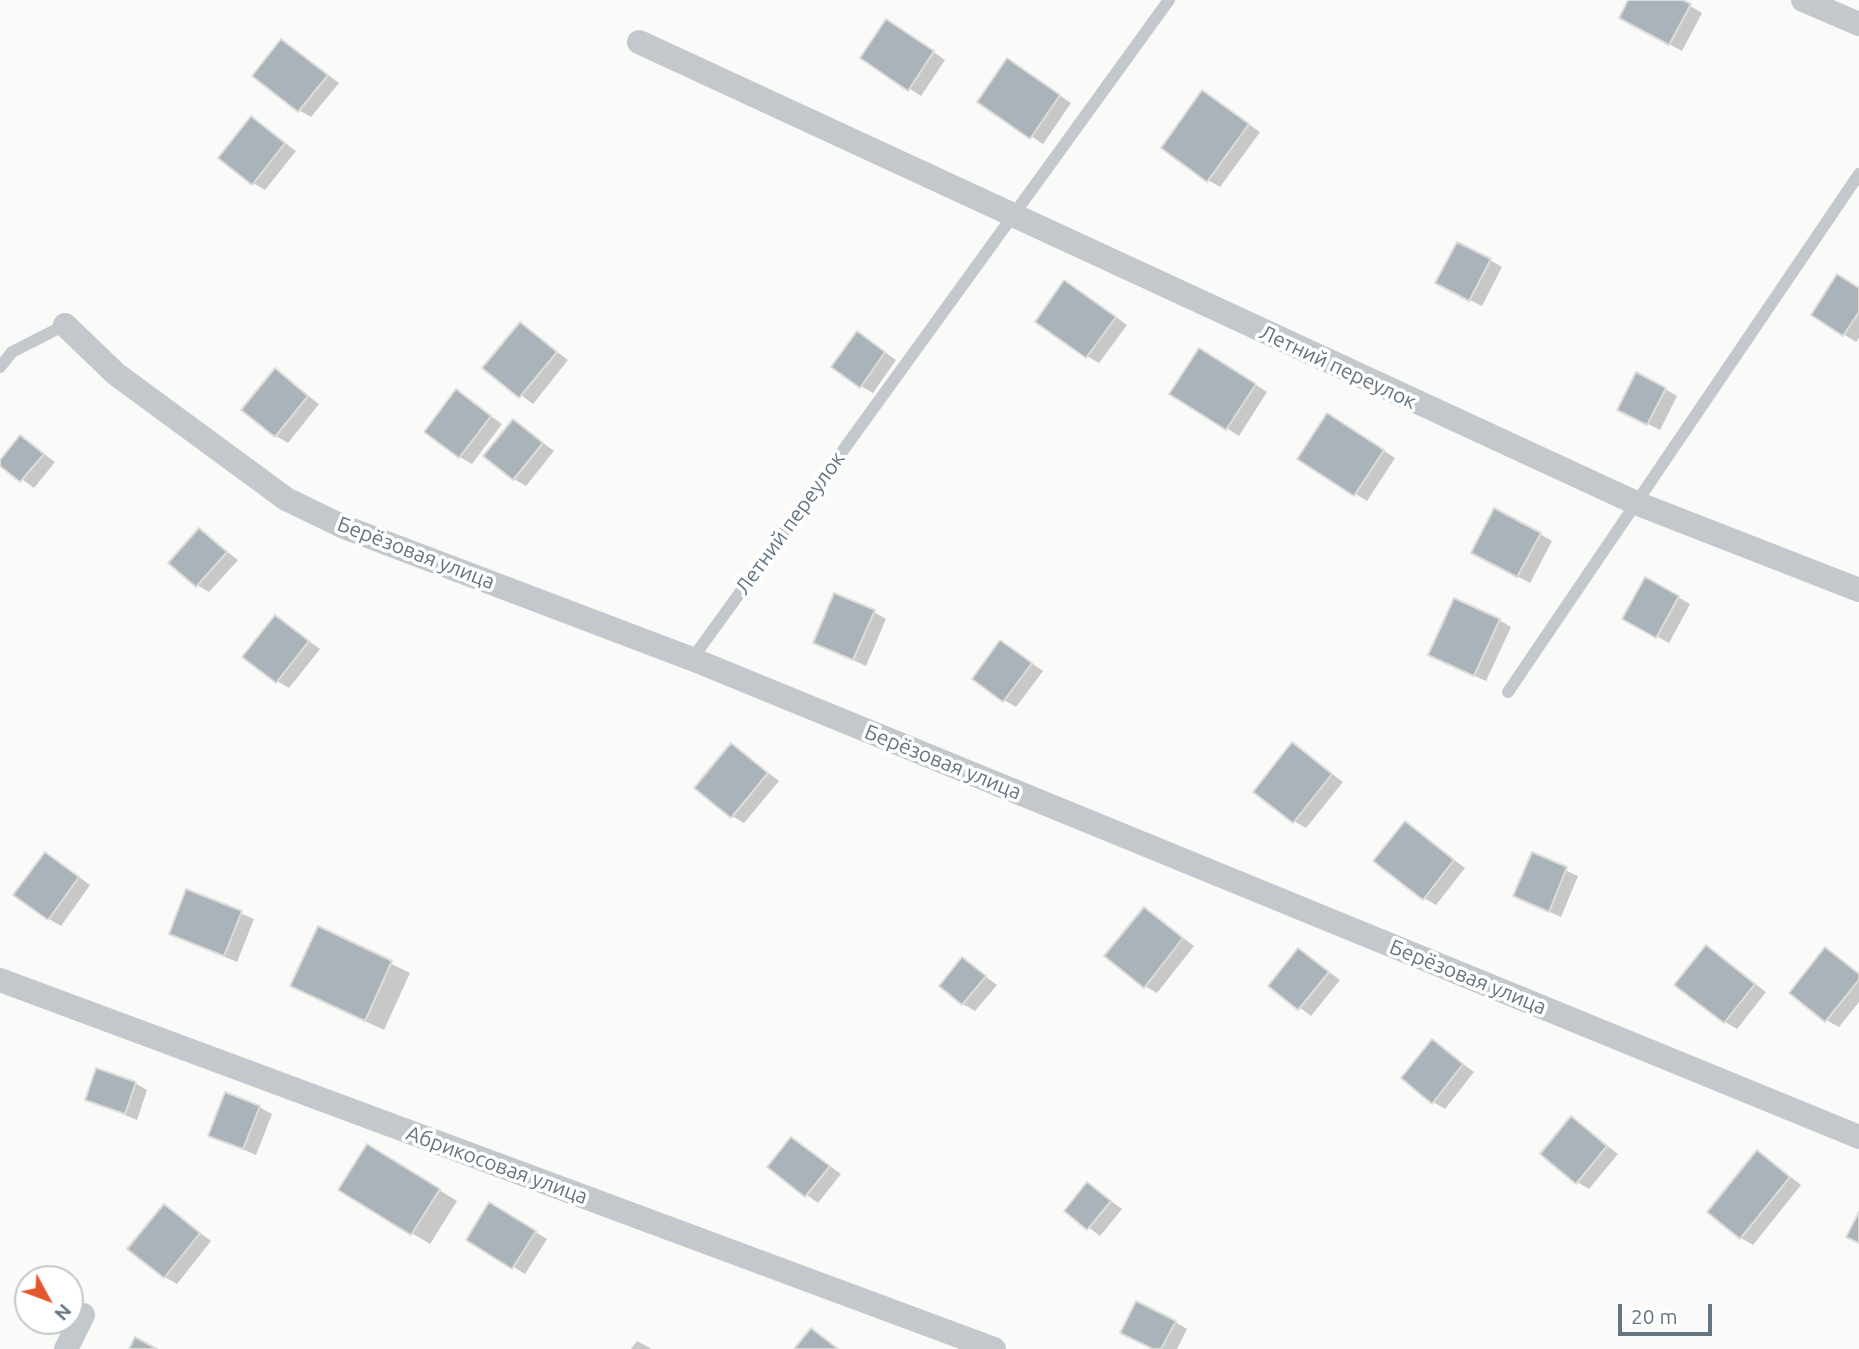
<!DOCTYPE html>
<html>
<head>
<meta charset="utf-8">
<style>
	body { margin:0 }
	#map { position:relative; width:1859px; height:1349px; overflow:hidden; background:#fafaf8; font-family:Ubuntu,sans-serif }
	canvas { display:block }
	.north { position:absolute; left:14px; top:1265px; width:70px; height:70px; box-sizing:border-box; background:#fff; border:2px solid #c1c8cd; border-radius:50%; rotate:131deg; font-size:19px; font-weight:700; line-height:28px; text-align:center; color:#657683 }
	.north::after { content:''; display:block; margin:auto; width:24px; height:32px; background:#e4572e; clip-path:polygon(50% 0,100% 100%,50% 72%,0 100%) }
	.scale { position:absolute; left:1618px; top:1304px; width:94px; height:32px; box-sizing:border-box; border:4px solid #657683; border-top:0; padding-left:9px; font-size:21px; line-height:24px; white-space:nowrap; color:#657683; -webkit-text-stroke:5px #fff; paint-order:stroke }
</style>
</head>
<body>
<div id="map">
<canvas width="1859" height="1349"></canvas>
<div class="north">N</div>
<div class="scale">20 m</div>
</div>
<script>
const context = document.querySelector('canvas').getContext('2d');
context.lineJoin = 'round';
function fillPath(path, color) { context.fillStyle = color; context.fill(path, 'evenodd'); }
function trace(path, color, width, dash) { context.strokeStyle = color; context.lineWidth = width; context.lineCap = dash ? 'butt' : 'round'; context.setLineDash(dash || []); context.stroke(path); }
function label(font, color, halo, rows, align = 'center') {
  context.font = font + ' Ubuntu,sans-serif'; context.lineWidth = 7; context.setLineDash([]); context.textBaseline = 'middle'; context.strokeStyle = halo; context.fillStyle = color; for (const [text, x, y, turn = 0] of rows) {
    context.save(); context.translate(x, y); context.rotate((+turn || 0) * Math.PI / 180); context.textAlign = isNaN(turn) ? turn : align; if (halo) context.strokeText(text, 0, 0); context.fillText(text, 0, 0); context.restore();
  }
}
fillPath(new Path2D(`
	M1630,0H1680L1702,13L1682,51L1621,17Z
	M899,28L945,60L921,96L862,58Z
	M282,41L339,83L311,117L299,110Z
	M1019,68L1071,103L1043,144L979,101Z
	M1203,92L1260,132L1220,187L1208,180Z
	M251,118L296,151L265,190L253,183Z
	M1490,260L1502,267L1482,306L1450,290Z
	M1077,289L1127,325L1099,363L1087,356Z
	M1859,289V338L1856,342L1813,315Z
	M520,324L568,360L533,404L485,368Z
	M869,341L896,360L873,393L861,386Z
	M1212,357L1267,392L1239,436L1172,393Z
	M275,371L319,404L288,443L276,436Z
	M1665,389L1677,396L1660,430L1632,416Z
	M457,392L502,424L472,464L460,457Z
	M514,421L554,451L526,486L514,479Z
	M1339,422L1395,458L1367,501L1300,459Z
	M21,437L55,462L34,488L0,463Z
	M199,530L238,560L209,592L197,585Z
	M1540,534L1552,541L1530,583L1485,559Z
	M1646,579L1690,604L1669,643L1624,618Z
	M874,612L886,619L866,666L815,642Z
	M275,617L320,649L289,688L277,681Z
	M1499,620L1511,627L1486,681L1442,661Z
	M1001,642L1043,671L1016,707L1004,700Z
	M731,745L779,781L744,823L732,816Z
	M1293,745L1343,782L1306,828L1294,821Z
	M1405,823L1465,868L1436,905L1424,898Z
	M1533,855L1578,876L1561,917L1515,896Z
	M57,861L90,885L61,926L49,919Z
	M187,891L254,919L237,962L171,934Z
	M1144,909L1194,946L1157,993L1145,986Z
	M319,928L410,973L384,1030L311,996Z
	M1706,947L1766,992L1737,1029L1725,1022Z
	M1826,949L1859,973V1002L1839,1027L1826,1020Z
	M1299,950L1340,980L1311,1016L1270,985Z
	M963,960L997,985L975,1011L963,1004Z
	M1432,1042L1474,1072L1445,1109L1433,1102Z
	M135,1083L147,1090L137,1120L87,1099Z
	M259,1107L272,1114L256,1155L210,1135Z
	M1571,1118L1618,1154L1589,1189L1577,1182Z
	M792,1139L841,1174L818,1203L769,1167Z
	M1758,1152L1801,1185L1753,1245L1741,1238Z
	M386,1157L457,1201L430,1244L340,1190Z
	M1088,1185L1122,1209L1100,1236L1067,1211Z
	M490,1204L547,1239L525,1274L468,1239Z
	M164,1206L211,1241L177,1284L165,1277Z
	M1175,1322L1187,1329L1177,1349H1155Z
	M637,1341L650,1348L651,1349H631Z`), '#0003');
const building = new Path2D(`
	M1628,0H1683L1691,4L1669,45L1619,18Z
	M886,19L934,51L908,91L860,58Z
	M281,39L328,75L298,112L252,76Z
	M1007,58L1060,95L1030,139L977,102Z
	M1202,90L1249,124L1207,182L1161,148Z
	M251,116L285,143L252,185L218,158Z
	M1457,242L1491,259L1469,301L1435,283Z
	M1837,274L1859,288V312L1843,336L1811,315Z
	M1064,280L1116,317L1086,358L1035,322Z
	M520,322L557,352L519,398L482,368Z
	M857,331L885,352L860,388L831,367Z
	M1199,348L1256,384L1226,430L1169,394Z
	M275,368L308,396L275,437L241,410Z
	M1636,372L1666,388L1647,425L1617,410Z
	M456,389L491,416L459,458L424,432Z
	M1327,413L1384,450L1354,496L1297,459Z
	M513,419L543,443L513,480L483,456Z
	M20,435L44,454L20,482L0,466V460Z
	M1494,508L1541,533L1517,577L1471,553Z
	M199,528L227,552L196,587L168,563Z
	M1645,577L1679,596L1656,638L1622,619Z
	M834,593L875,610L853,660L813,643Z
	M1454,598L1500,619L1474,676L1428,655Z
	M275,615L309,641L276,683L242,657Z
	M1000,640L1032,663L1003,702L972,679Z
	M1292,742L1332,774L1293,823L1253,792Z
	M731,743L768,773L731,818L694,788Z
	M1405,821L1454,860L1423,900L1373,861Z
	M45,852L79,877L48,920L13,895Z
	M1532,852L1567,867L1549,912L1513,896Z
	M186,889L242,911L224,956L169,934Z
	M1144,907L1183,938L1144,988L1104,956Z
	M318,926L392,961L365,1021L290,986Z
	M1706,945L1755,984L1724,1023L1674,985Z
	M1825,947L1859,974V980L1825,1022L1789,993Z
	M1298,948L1329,972L1298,1010L1268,986Z
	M962,957L986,976L962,1005L939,986Z
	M1432,1039L1463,1064L1432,1104L1401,1078Z
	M96,1068L136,1082L125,1114L85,1100Z
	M225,1092L260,1106L243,1149L208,1136Z
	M1571,1116L1607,1146L1576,1184L1540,1154Z
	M791,1137L830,1166L805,1197L767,1167Z
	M367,1144L440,1189L411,1235L338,1190Z
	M1757,1150L1790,1177L1740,1239L1707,1212Z
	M1087,1182L1111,1201L1087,1230L1064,1211Z
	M489,1202L536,1231L512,1269L466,1240Z
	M164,1204L200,1233L164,1278L127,1249Z
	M1859,1212V1243L1846,1237Z
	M1136,1301L1176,1321L1161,1349H1153L1120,1333Z
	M811,1328L838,1349H794Z
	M135,1337L157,1349H129Z`);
fillPath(building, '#aab3b9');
trace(building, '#dcdcda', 2);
trace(new Path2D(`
	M0,367L12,352L65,325
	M692,659L1169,0
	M1508,692L1859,174`), '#c3c8cc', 12);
trace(new Path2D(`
	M1803,0L1859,24
	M639,42L1636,503L1859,590
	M65,325L116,374L286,499L344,527L692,659L1859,1137
	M0,980L994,1349
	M66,1349L83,1315`), '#c3c8cc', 24);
label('21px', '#657683', '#fff', [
	["Летний переулок",1338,367,25],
	["Летний переулок",790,523,-54],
	["Берёзовая улица",416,553,21],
	["Берёзовая улица",943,762,22],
	["Берёзовая улица",1468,977,22],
	["Абрикосовая улица",497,1165,20]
]);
</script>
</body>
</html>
